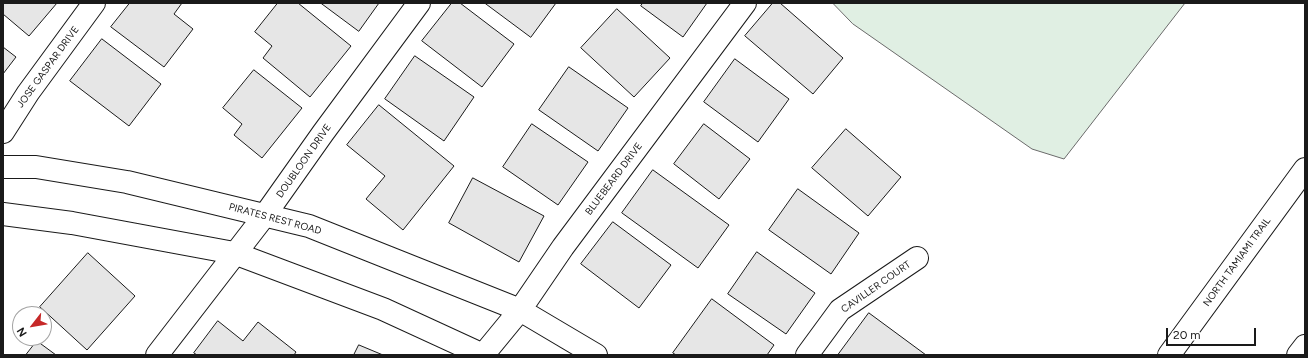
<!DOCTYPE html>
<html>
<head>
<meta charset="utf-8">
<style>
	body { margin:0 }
	#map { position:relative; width:1308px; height:358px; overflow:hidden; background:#fff; font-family:Figtree,sans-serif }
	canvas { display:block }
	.frame { position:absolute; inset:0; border:4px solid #1a1a1a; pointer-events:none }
	.north { position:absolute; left:12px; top:306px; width:40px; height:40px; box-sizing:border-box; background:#fff; border:1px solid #a3a3a3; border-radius:50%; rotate:239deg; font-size:11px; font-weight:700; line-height:16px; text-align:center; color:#1a1a1a }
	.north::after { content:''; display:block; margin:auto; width:14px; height:18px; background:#c62828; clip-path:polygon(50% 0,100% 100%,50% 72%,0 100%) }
	.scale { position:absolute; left:1166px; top:328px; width:90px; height:18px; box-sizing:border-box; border:2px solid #1a1a1a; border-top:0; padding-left:5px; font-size:12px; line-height:14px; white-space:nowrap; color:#1a1a1a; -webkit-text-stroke:3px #fff; paint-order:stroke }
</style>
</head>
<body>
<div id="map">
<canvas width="1308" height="358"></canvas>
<div class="frame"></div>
<div class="north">N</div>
<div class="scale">20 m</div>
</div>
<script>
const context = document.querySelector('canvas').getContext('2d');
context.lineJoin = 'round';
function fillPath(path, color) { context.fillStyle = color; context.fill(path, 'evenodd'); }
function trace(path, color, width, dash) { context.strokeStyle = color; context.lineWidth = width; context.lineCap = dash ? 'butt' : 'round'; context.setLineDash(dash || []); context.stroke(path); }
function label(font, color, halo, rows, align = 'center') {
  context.font = font + ' Figtree,sans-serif'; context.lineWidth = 3; context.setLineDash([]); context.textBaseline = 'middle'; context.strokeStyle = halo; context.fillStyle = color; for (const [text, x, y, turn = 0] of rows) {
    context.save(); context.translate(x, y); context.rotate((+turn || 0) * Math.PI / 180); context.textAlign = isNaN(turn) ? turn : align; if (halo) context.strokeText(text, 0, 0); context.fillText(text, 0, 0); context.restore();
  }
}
const green = new Path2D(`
	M833,3H1185L1064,159L1032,149L853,24Z`);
fillPath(green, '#e0efe3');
trace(green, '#6a6a6a', 1);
const building = new Path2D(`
	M3,3H57L29,36L3,14Z
	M130,3H182L174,14L193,29L164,67L111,27Z
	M278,3H298L351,46L310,97L263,58L272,46L255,32Z
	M321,3H379L359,31Z
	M452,3H460L514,44L482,87L422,41Z
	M485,3H556L531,37Z
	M643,3H707L683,37L641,6Z
	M773,3H780L843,58L813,94L745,36Z
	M617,9L670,58L634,97L581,48Z
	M102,39L161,84L129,126L70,81Z
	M3,47L16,57L3,74Z
	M415,56L474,97L444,141L385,99Z
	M735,59L789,99L758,142L704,102Z
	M569,67L628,108L598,151L539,110Z
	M254,70L302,108L262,158L234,135L242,124L223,108Z
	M379,105L454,166L403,230L366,199L385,176L347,145Z
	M532,124L588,162L558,205L503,167Z
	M704,124L750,159L719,199L674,164Z
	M846,129L901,177L868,216L812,168Z
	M653,170L729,225L698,268L622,213Z
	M473,178L544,216L519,262L449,223Z
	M798,189L859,233L831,274L769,230Z
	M613,222L671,265L639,308L581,264Z
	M757,252L815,293L786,334L728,294Z
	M88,253L135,296L87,350L40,307Z
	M712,299L774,345L767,355H676L673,353Z
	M869,313L926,355H838Z
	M218,321L243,341L258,322L296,352L294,355H197L194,353Z
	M37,341L56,355H26Z
	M359,345L383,355H354Z`);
fillPath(building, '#e6e6e6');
trace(building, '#1a1a1a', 1);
const minor = new Path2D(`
	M3,132L28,93L94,3
	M3,167H36L127,182L309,226L520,310L596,355
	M3,214L72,223L234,253L383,309L483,355
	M157,355L265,215L323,133L419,3
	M483,355L520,310L563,247L745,3
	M807,355L840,310L917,258`);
const primary = new Path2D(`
	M1169,355L1305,169
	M1298,355L1305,346`);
trace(minor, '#1a1a1a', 24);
trace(primary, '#1a1a1a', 24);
trace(minor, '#fff', 22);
trace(primary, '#fff', 22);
label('10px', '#1a1a1a', '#fff', [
	["JOSE GASPAR DRIVE",48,67,-54],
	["DOUBLOON DRIVE",304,161,-55],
	["BLUEBEARD DRIVE",614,179,-53],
	["PIRATES REST ROAD",275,219,15],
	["NORTH TAMIAMI TRAIL",1237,262,-54],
	["CAVILLER COURT",876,287,-35]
]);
</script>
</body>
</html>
